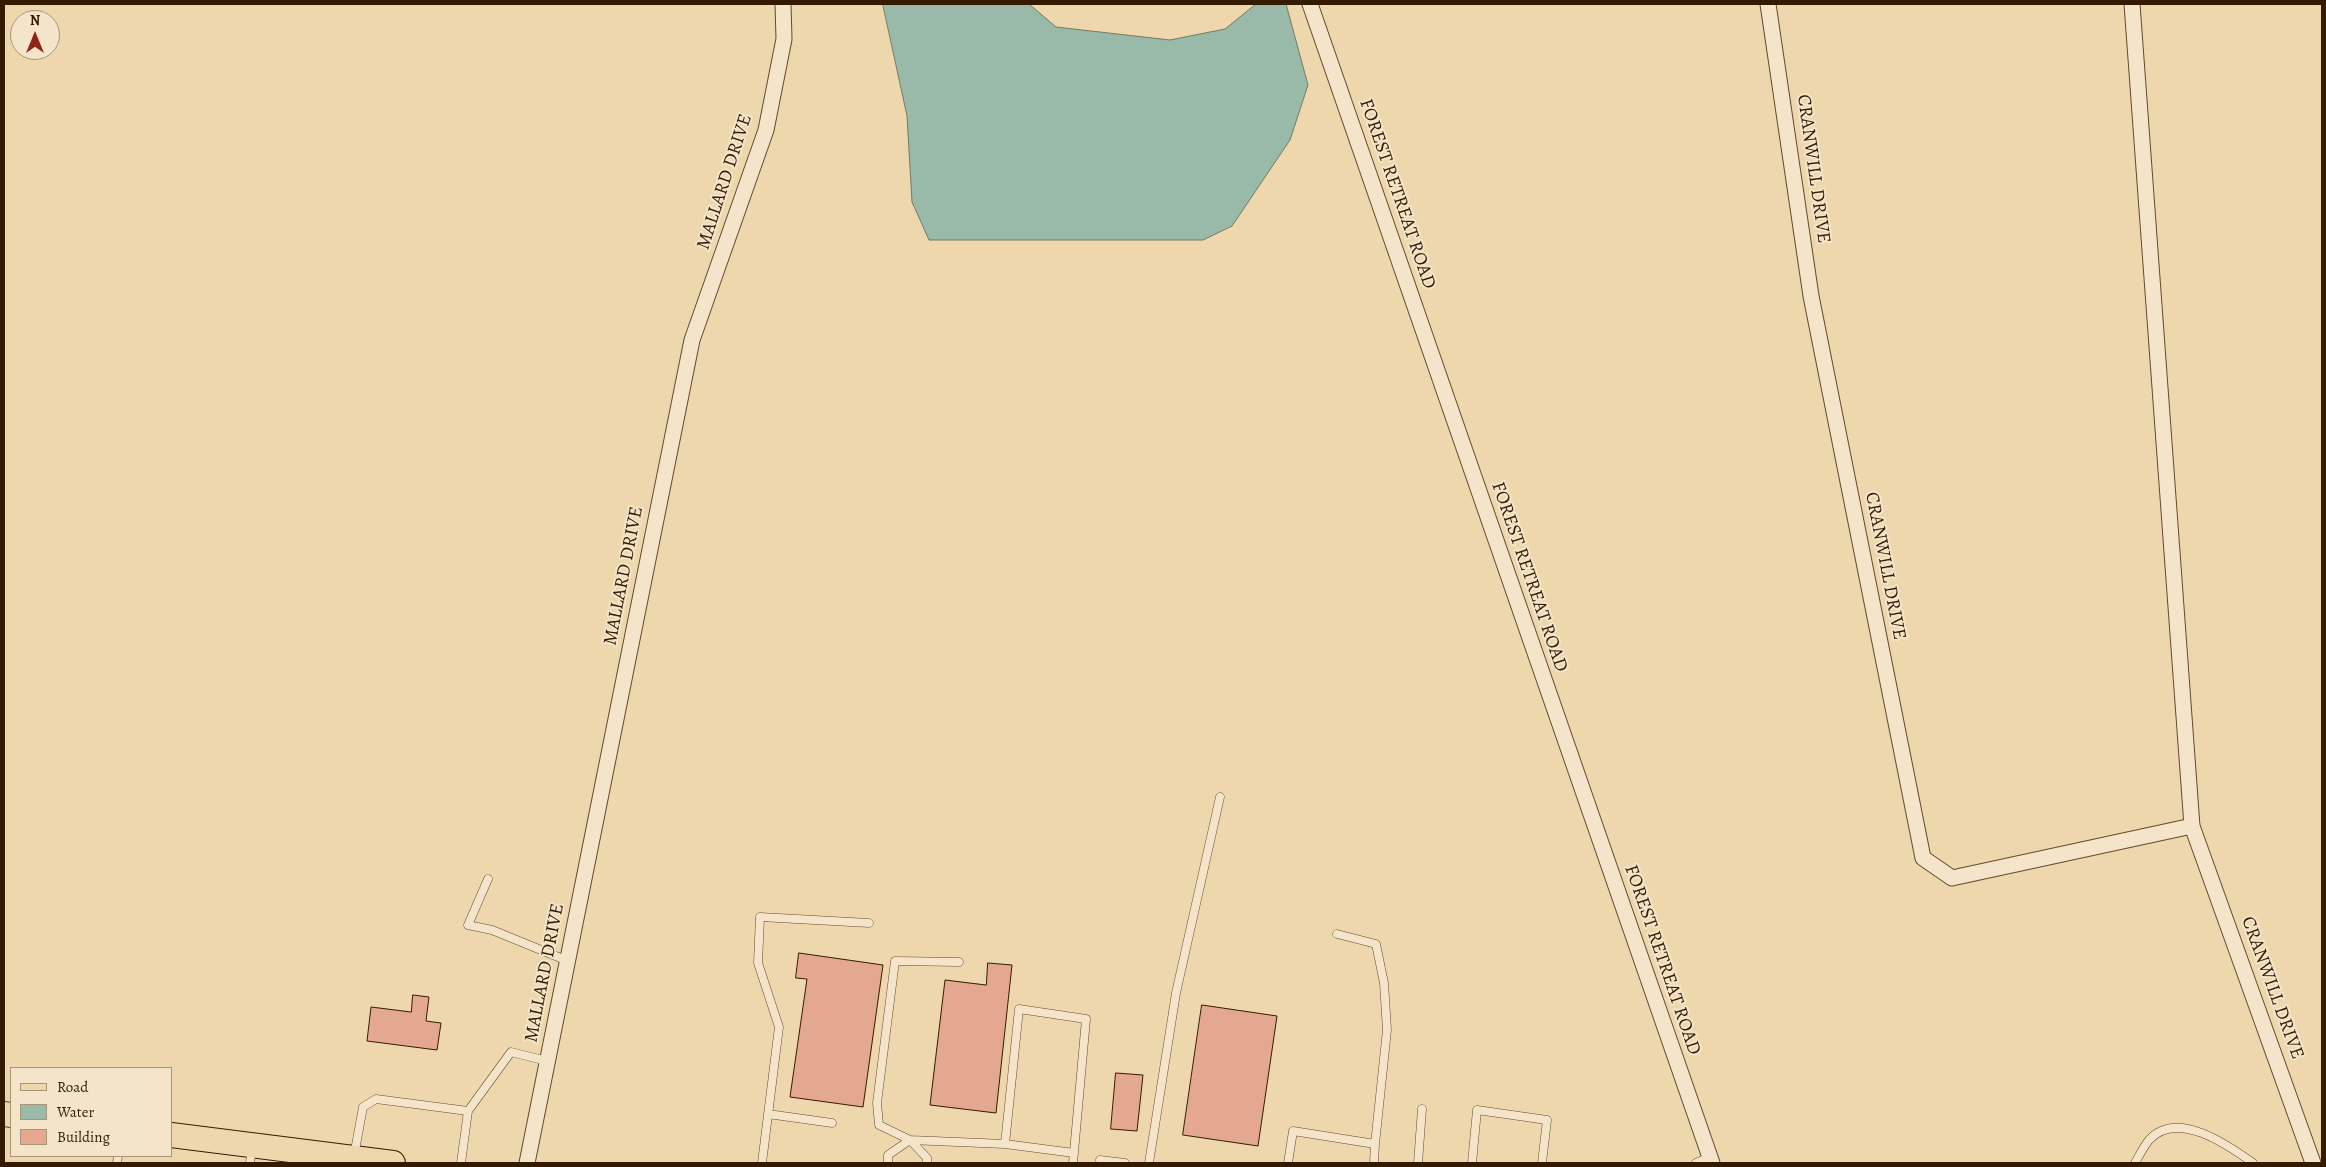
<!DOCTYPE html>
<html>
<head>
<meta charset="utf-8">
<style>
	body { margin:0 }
	#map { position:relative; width:2326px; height:1167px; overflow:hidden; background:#eed7ad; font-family:Alegreya,serif }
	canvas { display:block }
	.frame { position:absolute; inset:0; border:5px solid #341b00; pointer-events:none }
	.legend { position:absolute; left:10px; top:1067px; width:162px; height:90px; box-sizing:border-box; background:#f4e5ca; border:1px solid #a79479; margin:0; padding:6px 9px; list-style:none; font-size:15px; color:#341b00 }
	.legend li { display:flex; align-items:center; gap:10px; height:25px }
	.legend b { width:25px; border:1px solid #a79479 }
	.north { position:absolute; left:10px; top:10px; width:50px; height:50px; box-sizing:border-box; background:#f4e5ca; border:1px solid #a79479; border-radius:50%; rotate:0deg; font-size:14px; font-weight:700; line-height:20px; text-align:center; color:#341b00 }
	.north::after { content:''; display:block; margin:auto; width:18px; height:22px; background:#8f2418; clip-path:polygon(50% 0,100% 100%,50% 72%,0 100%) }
</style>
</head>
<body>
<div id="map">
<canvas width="2326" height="1167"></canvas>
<div class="frame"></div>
<ul class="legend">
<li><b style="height:6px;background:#eed7ad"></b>Road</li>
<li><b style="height:14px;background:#99baa8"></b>Water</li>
<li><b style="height:14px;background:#e4a78f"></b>Building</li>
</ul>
<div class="north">N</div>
</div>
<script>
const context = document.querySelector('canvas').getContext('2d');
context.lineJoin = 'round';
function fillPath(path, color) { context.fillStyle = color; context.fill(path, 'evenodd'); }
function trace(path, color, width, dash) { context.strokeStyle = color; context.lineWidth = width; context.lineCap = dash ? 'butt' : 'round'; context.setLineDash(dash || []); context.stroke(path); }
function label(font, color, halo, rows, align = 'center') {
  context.font = font + ' Alegreya,serif'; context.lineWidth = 4; context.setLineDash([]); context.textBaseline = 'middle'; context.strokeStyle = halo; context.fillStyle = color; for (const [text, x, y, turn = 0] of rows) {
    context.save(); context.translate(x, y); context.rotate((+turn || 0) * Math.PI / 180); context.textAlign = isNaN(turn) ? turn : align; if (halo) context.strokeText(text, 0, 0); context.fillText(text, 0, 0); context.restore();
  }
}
const water = new Path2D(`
	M883,4H1029L1056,27L1170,40L1225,29L1256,4H1286L1308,85L1290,140L1232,226L1203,240H929L912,202L907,116Z`);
fillPath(water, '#99baa8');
trace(water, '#717a65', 1);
const building = new Path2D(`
	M799,953L883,965L863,1107L790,1097L807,979L796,978Z
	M988,963L1012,965L996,1113L930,1105L945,980L986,985Z
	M413,995L429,997L426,1021L441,1023L437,1050L367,1041L371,1007L411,1012Z
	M1202,1005L1277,1016L1258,1146L1183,1135Z
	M1116,1073L1143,1075L1137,1131L1111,1129Z`);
fillPath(building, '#e4a78f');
trace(building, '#341b00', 1);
const lane = new Path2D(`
	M488,879L468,925L492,930L568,961
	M1337,934L1376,944L1384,983L1387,1030L1375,1144
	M468,1111L511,1052L547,1061
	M768,1114L832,1123
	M1005,1144L1074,1153
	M354,1156L363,1107L376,1099L468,1111L461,1163
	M1100,1160L1125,1163
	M117,1163L118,1156
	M250,1163L252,1147
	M762,1163L779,1027L758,963L760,917L869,923
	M888,1163V1155L910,1140L1005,1144L1019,1009L1086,1019L1073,1163
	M927,1163V1158L910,1140L879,1125L877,1103L895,961L959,962
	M1149,1163L1176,993L1220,797
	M1288,1163L1293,1131L1375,1144L1374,1163
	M1418,1163L1422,1109
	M1472,1163L1477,1110L1547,1120L1542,1163
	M1696,1163L1710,1157
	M2135,1163C2139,1156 2144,1146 2149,1140C2177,1109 2228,1145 2253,1163`);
const street = new Path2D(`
	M1310,4L1712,1163
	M1768,4L1811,296L1923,858L1952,878L2192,826
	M2132,4L2192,826L2313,1163
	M527,1163L692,340L766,130L784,39L783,4`);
const primary = new Path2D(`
	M4,1114L11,1115
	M171,1135L393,1163`);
trace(lane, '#624a2b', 9);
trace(street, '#624a2b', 17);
trace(primary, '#341b00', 26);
trace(lane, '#f4e5ca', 8);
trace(street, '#f4e5ca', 15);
trace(primary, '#eed7ad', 24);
label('19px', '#341b00', '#f4e5ca', [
	["CRANWILL DRIVE",1813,169,82],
	["MALLARD DRIVE",725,182,-72],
	["FOREST RETREAT ROAD",1397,194,71],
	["CRANWILL DRIVE",1885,566,79],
	["MALLARD DRIVE",624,576,-79],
	["FOREST RETREAT ROAD",1529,577,71],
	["FOREST RETREAT ROAD",1662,960,71],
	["MALLARD DRIVE",545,973,-79],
	["CRANWILL DRIVE",2272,988,70]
]);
</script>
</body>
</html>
